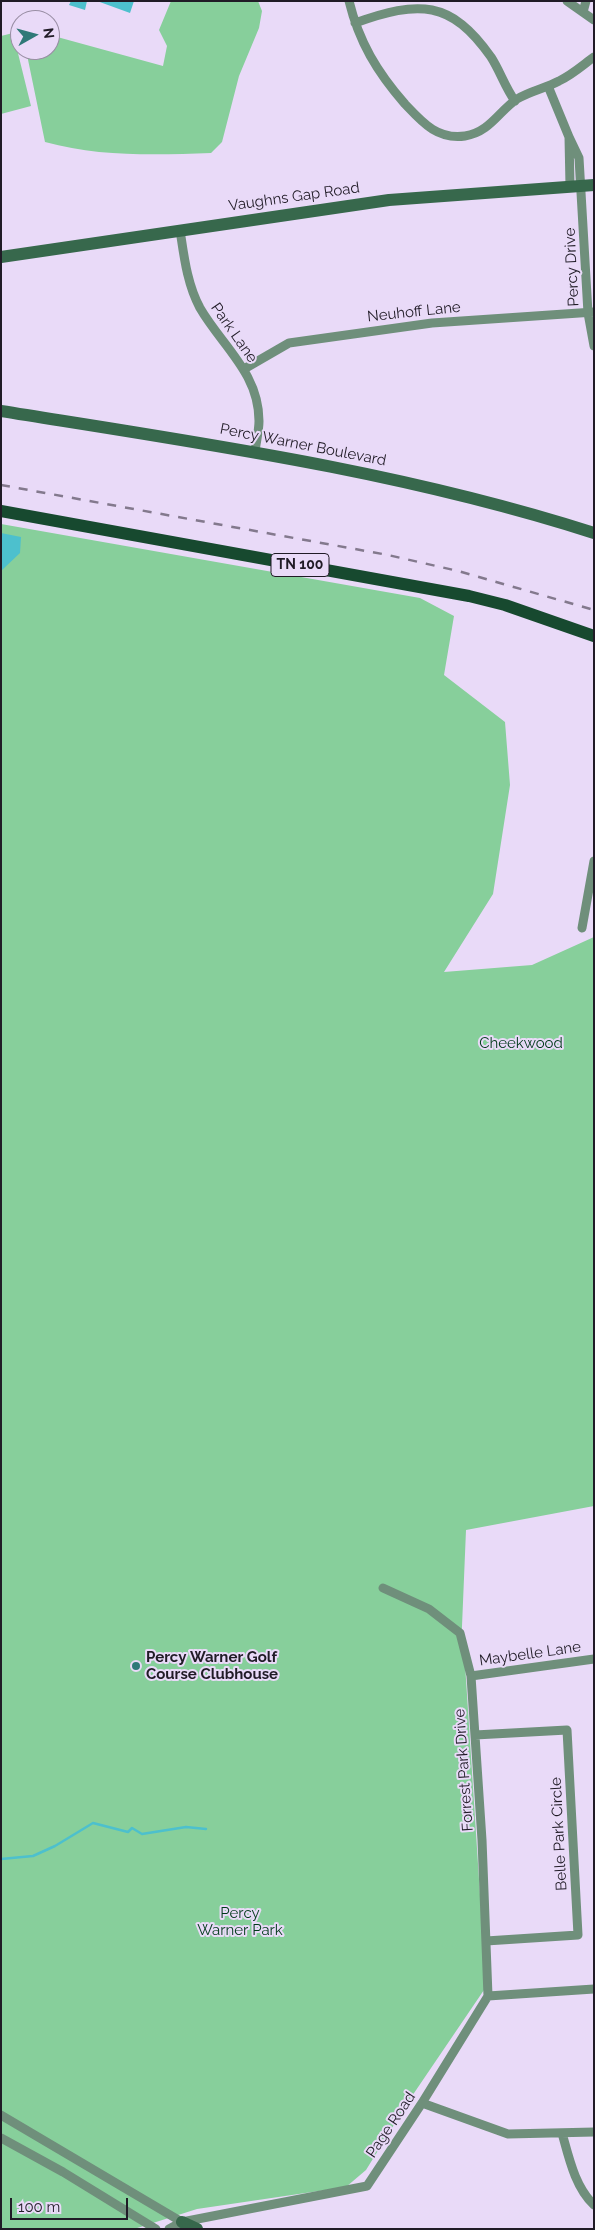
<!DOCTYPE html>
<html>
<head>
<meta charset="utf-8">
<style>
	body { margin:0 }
	#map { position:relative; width:595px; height:2230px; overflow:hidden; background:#e9daf8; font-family:Raleway,sans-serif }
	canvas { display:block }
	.frame { position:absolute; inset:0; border:2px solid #201b26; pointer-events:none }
	.north { position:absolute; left:10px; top:10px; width:50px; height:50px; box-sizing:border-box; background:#e9daf8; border:1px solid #998ea4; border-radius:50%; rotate:83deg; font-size:14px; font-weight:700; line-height:20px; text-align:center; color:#201b26 }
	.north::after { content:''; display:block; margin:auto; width:18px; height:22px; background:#2f7978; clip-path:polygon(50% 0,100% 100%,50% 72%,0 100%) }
	.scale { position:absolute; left:10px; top:2198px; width:118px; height:22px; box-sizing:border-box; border:2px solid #201b26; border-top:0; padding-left:6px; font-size:15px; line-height:18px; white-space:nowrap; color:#201b26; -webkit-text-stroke:4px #e9daf8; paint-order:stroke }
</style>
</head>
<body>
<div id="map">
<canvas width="595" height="2230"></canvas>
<div class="frame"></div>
<div class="north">N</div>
<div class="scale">100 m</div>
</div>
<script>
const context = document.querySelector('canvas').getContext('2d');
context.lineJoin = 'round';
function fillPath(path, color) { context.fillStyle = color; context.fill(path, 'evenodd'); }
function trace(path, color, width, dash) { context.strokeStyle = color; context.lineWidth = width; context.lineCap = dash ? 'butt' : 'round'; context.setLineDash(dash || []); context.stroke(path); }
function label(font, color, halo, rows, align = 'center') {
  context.font = font + ' Raleway,sans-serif'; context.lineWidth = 4; context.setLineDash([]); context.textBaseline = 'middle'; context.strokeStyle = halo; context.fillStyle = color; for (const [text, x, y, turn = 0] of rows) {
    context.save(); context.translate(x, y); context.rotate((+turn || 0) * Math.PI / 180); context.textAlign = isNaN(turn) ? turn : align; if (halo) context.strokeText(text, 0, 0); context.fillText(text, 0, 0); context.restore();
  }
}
fillPath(new Path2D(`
	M171,1H258L262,11L259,28L239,76L222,142L211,153C156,155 99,157 45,142L26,50H50V35L163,66L167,46L159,30Z
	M13,33L31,106L1,114V36Z
	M1,524L420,598L454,616L444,675L505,722L510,785L493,894L444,972L532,965L594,937V1506L466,1530L461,1650L465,1664L486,1987L410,2099L366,2170L346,2187L197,2209L134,2229H1Z`), '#87cf9b');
fillPath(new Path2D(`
	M71,1H87L85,10L69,5Z
	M97,1H134L130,13Z
	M1,533L21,537L20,553L1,571Z`), '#4dc0cd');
trace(new Path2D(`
	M1,1859L33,1856L55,1846L93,1823L128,1832L132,1828L142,1834L186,1827L206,1829`), '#4dc0cd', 2.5);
trace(new Path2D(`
	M349,1C359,42 377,72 405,104C422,122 437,140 465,136C490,132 499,111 517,99C530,91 546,88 559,81C572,75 583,65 594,57
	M567,1L594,20
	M583,12L586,1
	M355,23C419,0 451,0 491,57C500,71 505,87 515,101
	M548,86L569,137
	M570,186L569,137L579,158L588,313L594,346
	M180,230C184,256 187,284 200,308C222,346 259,373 259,421C259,431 256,442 255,452
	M244,369L289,343L432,323L594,312
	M582,928L594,861
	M383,1588L429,1609L460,1633L471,1676L482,1840L488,1996
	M471,1676L594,1659
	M475,1735L567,1730L578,1935L486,1941
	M488,1996L594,1989
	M422,2103L508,2134L594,2132
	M1,2115L182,2222
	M562,2133C569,2158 575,2187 594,2205
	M1,2138L63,2172L156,2229
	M169,2229L182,2222L367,2186L422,2103L488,1996`), '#6f8f7b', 9);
trace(new Path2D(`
	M1,257L389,200L594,185
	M1,411C201,443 401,471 594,533
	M182,2222L197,2229`), '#37684c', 12);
trace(new Path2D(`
	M1,511L469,596L505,605L594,636`), '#17492f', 12);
trace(new Path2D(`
	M1,485L388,555L458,571L594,610`), '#83798d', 2.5, [9, 9]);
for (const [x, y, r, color] of [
	[136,1666,5,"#2f7978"]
]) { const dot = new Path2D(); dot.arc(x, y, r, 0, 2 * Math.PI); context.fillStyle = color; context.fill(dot); trace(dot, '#e9daf8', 2); }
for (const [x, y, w] of [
	[300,565,58]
]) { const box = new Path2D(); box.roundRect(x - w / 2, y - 11.5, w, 23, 4); context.fillStyle = '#e9daf8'; context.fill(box); trace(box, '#201b26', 1); }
label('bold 14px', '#201b26', null, [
	["TN 100",300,565]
]);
label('15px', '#201b26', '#e9daf8', [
	["Vaughns Gap Road",294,197,-8],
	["Percy Drive",572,267,-93],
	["Neuhoff Lane",414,312,-6],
	["Park Lane",234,333,55],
	["Percy Warner Boulevard",303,445,11],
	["Maybelle Lane",530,1654,-8],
	["Forrest Park Drive",464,1770,-94],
	["Belle Park Circle",559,1834,-93],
	["Page Road",391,2125,-56]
]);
label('15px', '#003a19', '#e9daf8', [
	["Cheekwood",521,1043],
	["Percy",240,1913],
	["Warner Park",240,1930]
]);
label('bold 15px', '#201b26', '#e9daf8', [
	["Percy Warner Golf",146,1657],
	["Course Clubhouse",146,1674]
], 'left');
</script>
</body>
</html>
